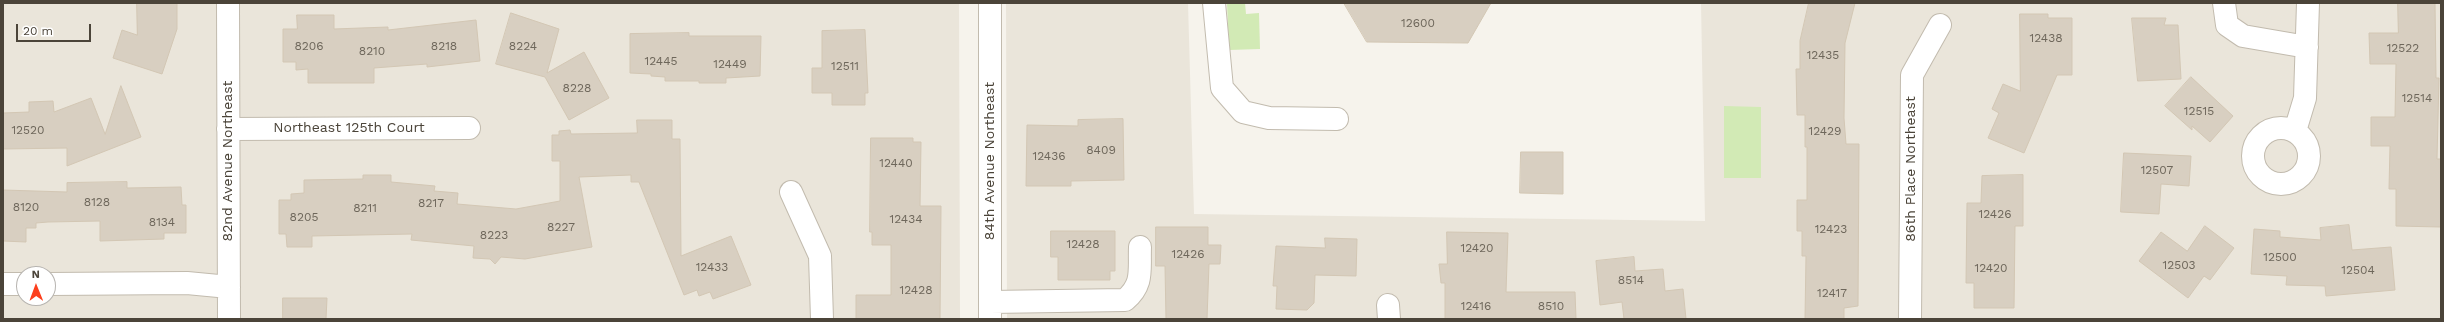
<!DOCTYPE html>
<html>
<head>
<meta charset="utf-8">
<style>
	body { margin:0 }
	#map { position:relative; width:2444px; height:322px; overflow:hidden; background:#f6f3ec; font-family:"Work Sans",sans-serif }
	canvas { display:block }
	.frame { position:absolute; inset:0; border:4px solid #4b4439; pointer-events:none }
	.north { position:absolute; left:16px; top:266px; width:40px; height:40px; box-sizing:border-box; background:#fff; border:1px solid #b7b4b0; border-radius:50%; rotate:359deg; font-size:11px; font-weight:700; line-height:16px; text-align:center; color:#4b4439 }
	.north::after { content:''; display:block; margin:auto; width:14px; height:18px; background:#fc3f1d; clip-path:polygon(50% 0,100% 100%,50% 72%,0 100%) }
	.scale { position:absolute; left:16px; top:24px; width:75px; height:18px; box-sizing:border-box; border:2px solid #4b4439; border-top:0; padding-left:5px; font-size:12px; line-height:14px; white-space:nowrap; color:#4b4439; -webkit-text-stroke:3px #fff; paint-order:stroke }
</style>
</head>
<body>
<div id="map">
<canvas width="2444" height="322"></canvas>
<div class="frame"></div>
<div class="north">N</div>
<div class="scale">20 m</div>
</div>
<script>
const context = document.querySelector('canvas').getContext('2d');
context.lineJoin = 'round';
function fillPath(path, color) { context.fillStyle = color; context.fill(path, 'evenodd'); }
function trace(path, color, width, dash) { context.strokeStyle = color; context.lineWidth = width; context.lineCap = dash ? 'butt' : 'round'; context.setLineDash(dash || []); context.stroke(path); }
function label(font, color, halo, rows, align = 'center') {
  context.font = font + ' "Work Sans",sans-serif'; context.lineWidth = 3; context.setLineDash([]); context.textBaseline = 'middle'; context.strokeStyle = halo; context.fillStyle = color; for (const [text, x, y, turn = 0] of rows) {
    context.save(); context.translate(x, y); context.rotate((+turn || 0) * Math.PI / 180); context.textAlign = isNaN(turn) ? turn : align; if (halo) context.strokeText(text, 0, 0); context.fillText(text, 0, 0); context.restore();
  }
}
fillPath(new Path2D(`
	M3,3H959L960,319H3ZM24,274H48V298H24Z
	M1006,3H1188L1194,214L1705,221L1701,3H2441V319H1007Z`), '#eae5da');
fillPath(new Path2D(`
	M1227,3H1245L1246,14L1259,13L1260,49L1229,50Z
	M1724,106L1761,107V178H1724Z`), '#d2eab5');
const building = new Path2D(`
	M137,3H177V29L162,74L113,58L122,30L137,35Z
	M1344,3H1491L1468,43L1367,42Z
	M1809,3H1855L1845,43L1844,118L1846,144H1859L1858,306L1844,308V319H1805L1806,256H1802V231H1797V200H1807V147H1805V115H1797L1796,69H1800V41Z
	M2398,3H2435L2436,78H2439L2437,159H2441V227L2396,226V189H2389L2390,146H2371V117H2395L2396,64H2370L2369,33H2398Z
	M511,13L559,29L547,73L584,52L609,98L569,120L545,77L496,64Z
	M2020,14H2048V18H2072V75H2057L2024,153L1988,138L1999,113L1992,109L2003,84L2020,91Z
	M297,15H334V29L388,27V30L476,20L480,61L427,67V64L374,68V83H308V69L296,70V62H283V29H297Z
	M2132,18H2166L2164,25H2178L2181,79L2138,81Z
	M865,30L868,93H865V105H832V93H812V68H822V31Z
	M689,33V36H761L760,76L726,78V83H699V81H665V77L651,76V74L630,73V34Z
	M2191,77L2233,116L2210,142L2192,126V130L2165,106Z
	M121,86L141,137L67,166V148L3,149V113L29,112V102L53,101L54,112L91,98L105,134Z
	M1123,119L1124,180L1071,181V186H1026L1027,125L1078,126V120Z
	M637,120H672V139H680L681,256L731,236L751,285L713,299L710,292L699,296L697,290L684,295L639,182H631V175L579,177L592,247L525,259L501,257L495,264L490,259L473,258L474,246L411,240L412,234L312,236V247H287L286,234H279V200H291V194L304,193V180L363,179V175H391V182L435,186L434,191L458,193L457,204L516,209L560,201V161H552V135H559V131L570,130L571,134L637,133Z
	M871,138H913V142H921L920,206H941L940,319H856V295H891V245H872V232H870Z
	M1521,152H1563V194L1520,193Z
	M2124,153L2191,156L2189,186L2161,184L2159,214L2121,212Z
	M2023,175V226H2015L2014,308H1974V283H1966L1967,203H1981L1982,176Z
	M127,182V188L181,187L182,205H186V233H164V239L100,241V221L48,222L36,223V228H26V242L3,241V190L67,192V183Z
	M2349,225L2352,250L2391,247L2395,290L2326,296L2325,286L2286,285L2287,276L2251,274L2254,229L2280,231V237L2321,240L2320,228Z
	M2205,226L2234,248L2210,280L2204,276L2188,298L2139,261L2161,232L2187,251Z
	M1156,227H1208V245H1221L1220,264H1209L1207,319H1166L1165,266H1156Z
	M1051,231H1115V271H1110V280H1058V257H1051Z
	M1447,232L1508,233L1506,292H1575L1576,319H1445V283H1441L1439,264H1447Z
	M1325,238L1357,239L1356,276L1315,275L1314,303L1307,310L1276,309L1277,286H1273L1276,246L1325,248Z
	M1634,257L1635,271L1663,269L1665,291L1683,289L1686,319H1624L1622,302L1600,305L1596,261Z
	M283,298H327L326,319H283Z`);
fillPath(building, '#d8cfc1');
trace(building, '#d3c7b4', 1);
const minor = new Path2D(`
	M228,3L229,319
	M1214,3L1222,88L1243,112L1269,118L1337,119
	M2224,3L2227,25L2243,36L2307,47
	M2253 156a28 28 0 1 1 56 0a28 28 0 1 1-56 0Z
	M228,129L469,128
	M2295,131L2305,98L2308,3
	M791,192L820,256L822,319
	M3,284H24
	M48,284L187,283L229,287
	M990,302L1125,300C1144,284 1139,270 1140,247
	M1388,305L1389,319
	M990,319V3
	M1910,319L1912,75L1940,25`);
trace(minor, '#c2bbae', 24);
trace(minor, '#fff', 22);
label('12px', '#6e675b', null, [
	["12600",1418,23],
	["12438",2046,38],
	["8206",309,46],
	["8218",444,46],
	["8224",523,46],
	["12522",2403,48],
	["8210",372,51],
	["12435",1823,55],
	["12445",661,61],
	["12449",730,64],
	["12511",845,66],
	["8228",577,88],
	["12514",2417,98],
	["12515",2199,111],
	["12520",28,130],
	["12429",1825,131],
	["8409",1101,150],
	["12436",1049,156],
	["12440",896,163],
	["12507",2157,170],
	["8128",97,202],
	["8217",431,203],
	["8120",26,207],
	["8211",365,208],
	["12426",1995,214],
	["8205",304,217],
	["12434",906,219],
	["8134",162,222],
	["8227",561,227],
	["12423",1831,229],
	["8223",494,235],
	["12428",1083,244],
	["12420",1477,248],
	["12426",1188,254],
	["12500",2280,257],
	["12503",2179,265],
	["12433",712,267],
	["12420",1991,268],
	["12504",2358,270],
	["8514",1631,280],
	["12428",916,290],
	["12417",1832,293],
	["12416",1476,306],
	["8510",1551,306]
]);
label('14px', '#4b4439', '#fff', [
	["Northeast 125th Court",349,128],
	["82nd Avenue Northeast",228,161,-90],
	["84th Avenue Northeast",990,161,-90],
	["86th Place Northeast",1911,169,-90]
]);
</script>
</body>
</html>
